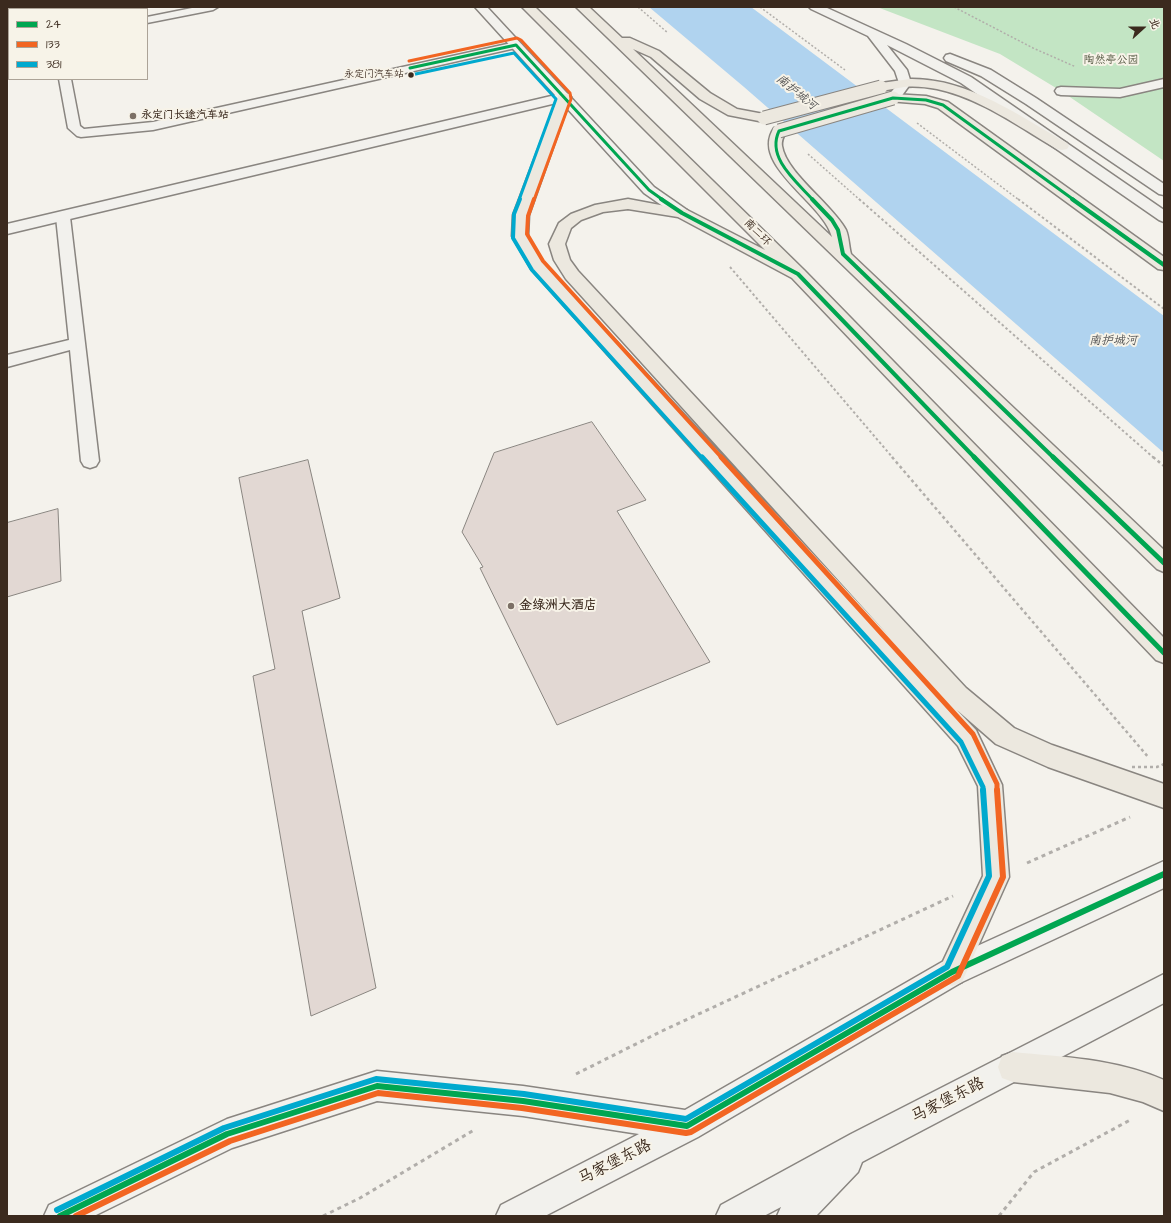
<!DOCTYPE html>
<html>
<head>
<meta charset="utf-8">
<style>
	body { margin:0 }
	#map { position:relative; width:1171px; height:1223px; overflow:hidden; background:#f4f2ec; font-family:"Architects Daughter","LXGW WenKai TC",sans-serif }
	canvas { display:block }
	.frame { position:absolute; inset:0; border:8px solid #3b2a1e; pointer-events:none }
	.legend { position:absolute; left:8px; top:8px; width:140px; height:72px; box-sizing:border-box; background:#f7f3e8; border:1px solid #aca397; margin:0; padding:5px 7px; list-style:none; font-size:12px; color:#3b2a1e }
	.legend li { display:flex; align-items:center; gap:8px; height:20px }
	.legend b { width:20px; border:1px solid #aca397 }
	.north { position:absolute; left:1123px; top:8px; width:40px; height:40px; -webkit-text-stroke:3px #f7f3e8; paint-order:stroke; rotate:69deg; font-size:11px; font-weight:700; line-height:16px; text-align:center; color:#3b2a1e }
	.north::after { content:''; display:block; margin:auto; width:14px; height:18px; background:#3b2a1e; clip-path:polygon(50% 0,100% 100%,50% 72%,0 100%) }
</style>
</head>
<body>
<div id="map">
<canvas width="1171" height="1223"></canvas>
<div class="frame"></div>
<ul class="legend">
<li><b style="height:5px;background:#00a651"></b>24</li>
<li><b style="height:5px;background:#f26522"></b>133</li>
<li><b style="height:5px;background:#00a9ce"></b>381</li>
</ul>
<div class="north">北</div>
</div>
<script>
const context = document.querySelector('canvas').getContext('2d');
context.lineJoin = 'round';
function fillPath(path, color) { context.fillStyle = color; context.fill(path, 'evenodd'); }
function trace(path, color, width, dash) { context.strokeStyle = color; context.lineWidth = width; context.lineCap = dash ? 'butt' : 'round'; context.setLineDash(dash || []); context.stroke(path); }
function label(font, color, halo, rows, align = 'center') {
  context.font = font + ' "Architects Daughter","LXGW WenKai TC",sans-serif'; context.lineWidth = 4; context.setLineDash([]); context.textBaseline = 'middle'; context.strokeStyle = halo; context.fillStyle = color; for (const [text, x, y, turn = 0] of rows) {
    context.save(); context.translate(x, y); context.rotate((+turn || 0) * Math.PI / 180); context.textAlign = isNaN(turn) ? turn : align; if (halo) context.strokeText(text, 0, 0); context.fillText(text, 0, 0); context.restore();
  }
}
fillPath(new Path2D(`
	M877,7H1164V161L1061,91L1000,54Z`), '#c3e5c4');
fillPath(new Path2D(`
	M649,7H751L1164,316V453L744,87Z`), '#b0d3ef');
const building = new Path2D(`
	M592,422L646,500L617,511L710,662L557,725L480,568L483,567L462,532L494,453Z
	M308,460L340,598L302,611L376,988L311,1016L253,676L275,669L239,478Z
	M58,509L61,581L7,597V523Z`);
fillPath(building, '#e2d8d3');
trace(building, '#898580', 1);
const lane = new Path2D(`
	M197,7H218L213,10L147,23V17Z
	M516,42L522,45L520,47L153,130L81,137L77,136L68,128L59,79H71L80,126L84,129L153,122Z
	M1164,79V87L1120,97L1061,95L1057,94L1055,91L1057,88L1061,87L1120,89Z
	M63,213L68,214L70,217L99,461L96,466L90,468L84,466L81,461L70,350L7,367V355L69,340L56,217L58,214Z`);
const street = new Path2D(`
	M564,93L569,94L571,97L569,100L7,234V224Z`);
const secondary = new Path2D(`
	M475,7H487L654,187L687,210L690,213L687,216L682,218L677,216L644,193Z
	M809,7H825L906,44L971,77L1164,210V222L1159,220L961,83L887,45L907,70L911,83L898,101H888L886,98L899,83L895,71L868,36L811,9Z
	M950,54L991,70L1036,98L1164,184V195L1159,194L1026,104L981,76L946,61L944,58L946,55Z
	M1164,861V888L962,982L698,1137L545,1216H496L501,1205L639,1134L523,1116L377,1101L232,1148L94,1216H44L49,1205L227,1119L377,1071L523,1086L685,1110L942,962Z
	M1164,974V1003L862,1162L858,1172L816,1216H777L781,1207L764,1216H716L721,1205L851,1134Z`);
const highway = new Path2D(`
	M522,7H535L804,270L1164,638V663L1156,660L792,278L678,217L628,209L603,212L581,220L571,228L565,244L570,260L578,271L966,688L1014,728L1052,745L1164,784V808L1048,767L996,744L957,710L976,730L1002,785L1009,877L962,982L952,986L942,982L938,972L983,876L978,786L958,746L531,269L512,236L513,215L559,94H569L571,97L529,215L528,236L543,262L889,636L566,279L554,260L549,244L559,223L571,214L595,205L628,199L687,210L765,250Z
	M576,7H589L622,38H630L659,51L710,93L737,109L769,115L771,118L769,121L764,122L728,115L700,99L651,57L633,49L832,237C824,203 749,165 774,128L779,127L784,128L786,131C784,135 781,141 782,146C786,173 832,204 846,230C849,237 849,247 851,254L1164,550V572L1157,569Z
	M910,79C968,78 1019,116 1067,143L1069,146L1067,149L1062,150L1057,149C1019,127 980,98 937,89C926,87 914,86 904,87C895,88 885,92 876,90L874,87L876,84L881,83Z
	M893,94L926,96L948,102L1164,257V270L1158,269L938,108L925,104L888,101L886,98L888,95Z
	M1013,1052C1064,1057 1116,1059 1164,1080V1111L1143,1102L1110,1093L1013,1082L1002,1078L998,1067L1002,1056Z`);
trace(lane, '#898580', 3);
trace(street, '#898580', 3);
trace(secondary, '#898580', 3);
trace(highway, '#898580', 3);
trace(new Path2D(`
	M638,7L668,33
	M760,7L845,70
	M954,7L1033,48L1076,67
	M917,123L1019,200
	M808,154L860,200`), '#b1aeaa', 1.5, [2, 2]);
trace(new Path2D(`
	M859,199L1154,458
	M1018,199L1164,309
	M730,267L893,458`), '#b1aeaa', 2, [2.5, 2.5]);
trace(new Path2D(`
	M892,457L1149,758
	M1153,457L1164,466`), '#b1aeaa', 2.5, [3, 3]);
trace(new Path2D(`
	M1027,863L1130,817
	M576,1074L662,1031L953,896
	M323,1216L360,1198L474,1130
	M999,1216L1034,1172L1132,1119`), '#b1aeaa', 3, [4, 4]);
fillPath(lane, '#f2f1ed');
fillPath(street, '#f2f1ed');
fillPath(secondary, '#f2f1ed');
fillPath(highway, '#ece8df');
const highwayBridge = new Path2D(`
	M764,118L881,87
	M779,131L893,98`);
trace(highwayBridge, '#898580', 15, []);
trace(new Path2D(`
	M1132,767H1157L1164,764`), '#b1aeaa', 2.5, [3, 3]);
trace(highwayBridge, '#ece8df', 13);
trace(new Path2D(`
	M410,68L516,45L649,190L663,200
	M813,200C797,182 766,158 779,131L893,98L926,100L943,105L1074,200`), '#00a651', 3);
trace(new Path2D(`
	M661,199L682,213L798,274L975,458
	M812,199L832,220L838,230L843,254L1054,458
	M1072,199L1164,265`), '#00a651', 4);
trace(new Path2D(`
	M974,457L1164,653
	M1053,457L1164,563`), '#00a651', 5);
trace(new Path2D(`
	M60,1216L227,1134L377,1086L523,1101L687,1126L952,972L1164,874`), '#00a651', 6);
trace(new Path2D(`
	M409,61L517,38L521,40L570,93L571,99L534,200`), '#f26522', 3);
trace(new Path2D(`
	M534,199L528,216L527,234L543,261L722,458`), '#f26522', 4);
trace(new Path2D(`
	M721,457L973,734L997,784V791`), '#f26522', 5);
trace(new Path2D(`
	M76,1216L230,1141L378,1093L522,1108L686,1133L691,1132L958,976L1003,877L997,790`), '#f26522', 6);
trace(new Path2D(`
	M411,75L514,53L556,99L519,200`), '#00a9ce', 3);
trace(new Path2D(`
	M520,199L514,214L513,238L532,270L702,458`), '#00a9ce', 4);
trace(new Path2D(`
	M702,457L961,742L983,787V791`), '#00a9ce', 5);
trace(new Path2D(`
	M57,1210L224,1128L376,1079L524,1094L686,1119L947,967L989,876L983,790`), '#00a9ce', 6);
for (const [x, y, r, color] of [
	[411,75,3.5,"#3b2a1e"],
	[133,116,4,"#7c7066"],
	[511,606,4,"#7c7066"]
]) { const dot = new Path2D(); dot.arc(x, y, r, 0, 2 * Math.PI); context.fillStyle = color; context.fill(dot); trace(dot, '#f7f3e8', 1.5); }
label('10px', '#3b2a1e', '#f7f3e8', [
	["永定门汽车站",404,75]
], 'right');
label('11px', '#535640', '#f7f3e8', [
	["陶然亭公园",1111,61]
]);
label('bold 11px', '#3b2a1e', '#f7f3e8', [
	["永定门长途汽车站",141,116]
], 'left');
label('11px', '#3b2a1e', '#f7f3e8', [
	["南二环",757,233,45]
]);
label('italic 12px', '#515152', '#f7f3e8', [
	["南护城河",796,93,39],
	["南护城河",1113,341]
]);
label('bold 13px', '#3b2a1e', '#f7f3e8', [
	["金绿洲大酒店",519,606]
], 'left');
label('16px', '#3b2a1e', '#f7f3e8', [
	["马家堡东路",948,1101,-27],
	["马家堡东路",615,1163,-27]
]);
</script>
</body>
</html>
